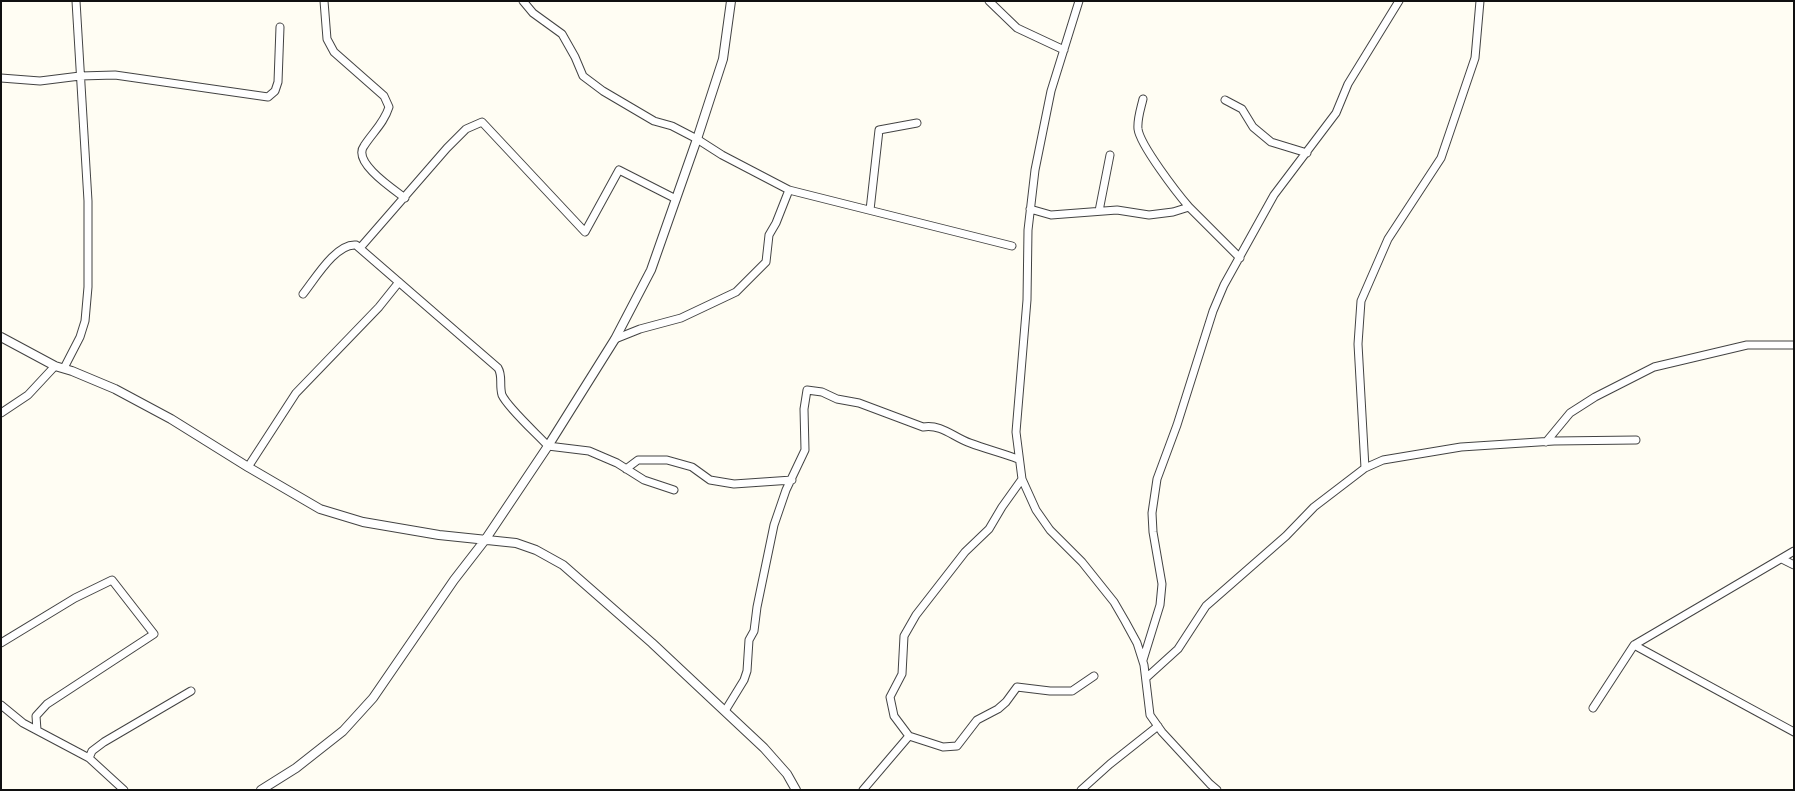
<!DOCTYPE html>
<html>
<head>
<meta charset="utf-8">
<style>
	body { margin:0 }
	#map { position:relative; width:1795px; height:791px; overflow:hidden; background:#fffdf3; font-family:Literata,serif }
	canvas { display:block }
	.frame { position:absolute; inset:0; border:2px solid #101010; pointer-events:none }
</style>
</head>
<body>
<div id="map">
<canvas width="1795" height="791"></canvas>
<div class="frame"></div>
</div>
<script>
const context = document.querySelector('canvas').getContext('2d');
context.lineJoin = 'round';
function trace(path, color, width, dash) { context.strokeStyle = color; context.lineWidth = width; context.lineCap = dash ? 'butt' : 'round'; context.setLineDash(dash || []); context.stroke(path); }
const minor = new Path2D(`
	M324,1L327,39L334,52L384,96L389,107C384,123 373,132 364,146C352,162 393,189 405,198
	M523,1L533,13L562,34L575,57L583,76L603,91L654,121L672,126L697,139L722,155L789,190L1012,246
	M989,1L1017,28L1064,50
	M1079,1L1051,91L1035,170L1028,230L1027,300L1016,432L1022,479L1036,510L1050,530L1082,562L1114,602L1125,621L1137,643L1144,665L1150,715L1162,732L1210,784L1217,790
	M1,78L40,81L80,76L115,75L268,97L275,91L278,82L280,27
	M1143,99C1141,108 1137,119 1138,129C1140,145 1177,193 1189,207
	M1225,100L1242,109L1253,127L1271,142L1307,153
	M1030,209L1051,215L1117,210L1149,215L1173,212L1189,207L1240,258
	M870,210L879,130L917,123
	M1099,211L1110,155
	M360,248L447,148L466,129L482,122L585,232L619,170L676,199
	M303,294C315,279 336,243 356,245L498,368C503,376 499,385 502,395C508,408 537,434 548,446L589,451L617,463L644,480L674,490
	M615,339L640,329L681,318L736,292L766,262L769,235L776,223L789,190
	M64,368L80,337L85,321L88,287V201L76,1
	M1,413L28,395L55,366
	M1546,442L1570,413L1595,397L1654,367L1747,345H1794
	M248,467L296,393L379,307L399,282
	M1365,468L1358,344L1361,301L1388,239L1441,158L1475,58L1480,1
	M626,469L638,460H667L692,467L710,480L734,484L792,480
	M1782,559L1794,565
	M1,643L75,598L112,580L154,634L47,704L36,716L37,730
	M1634,645L1794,732
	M1143,660L1160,605L1162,584L1153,532L1152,513L1157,479L1177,425L1213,311L1224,285L1274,195L1336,113L1348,84L1399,1
	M1146,678L1178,649L1206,606L1286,536L1314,507L1365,468L1383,460L1461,447L1554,441L1636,440
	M1,705L23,723L89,758L124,790
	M1593,708L1634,645L1794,551
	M725,711L744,680L747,671L749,640L754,631L757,607L774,525L786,490L805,450L804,409L807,390L822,392L837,399L859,403L923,427C942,424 953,437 970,443C986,449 1002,453 1018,459
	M909,736L894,716L890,697L902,674L904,636L916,615L965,552L989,529L1002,507L1022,479
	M89,758L92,751L104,742L191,691
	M863,790L909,736L943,747L957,746L977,720L998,709L1006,702L1017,687L1050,691H1072L1094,676
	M1081,790L1110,764L1158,726`);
const tertiary = new Path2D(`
	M1,337L55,366L72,371L115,389L171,419L248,467L320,509L363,522L439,535L516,543L536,550L563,565L652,643L764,748L787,774L796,790
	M261,790L296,768L343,731L373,698L454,580L485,540L548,446L615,339L651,270L697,139L723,59L731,1`);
trace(minor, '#434343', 9);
trace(tertiary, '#434343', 10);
trace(minor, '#fff', 7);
trace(tertiary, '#fff', 8);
</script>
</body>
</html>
